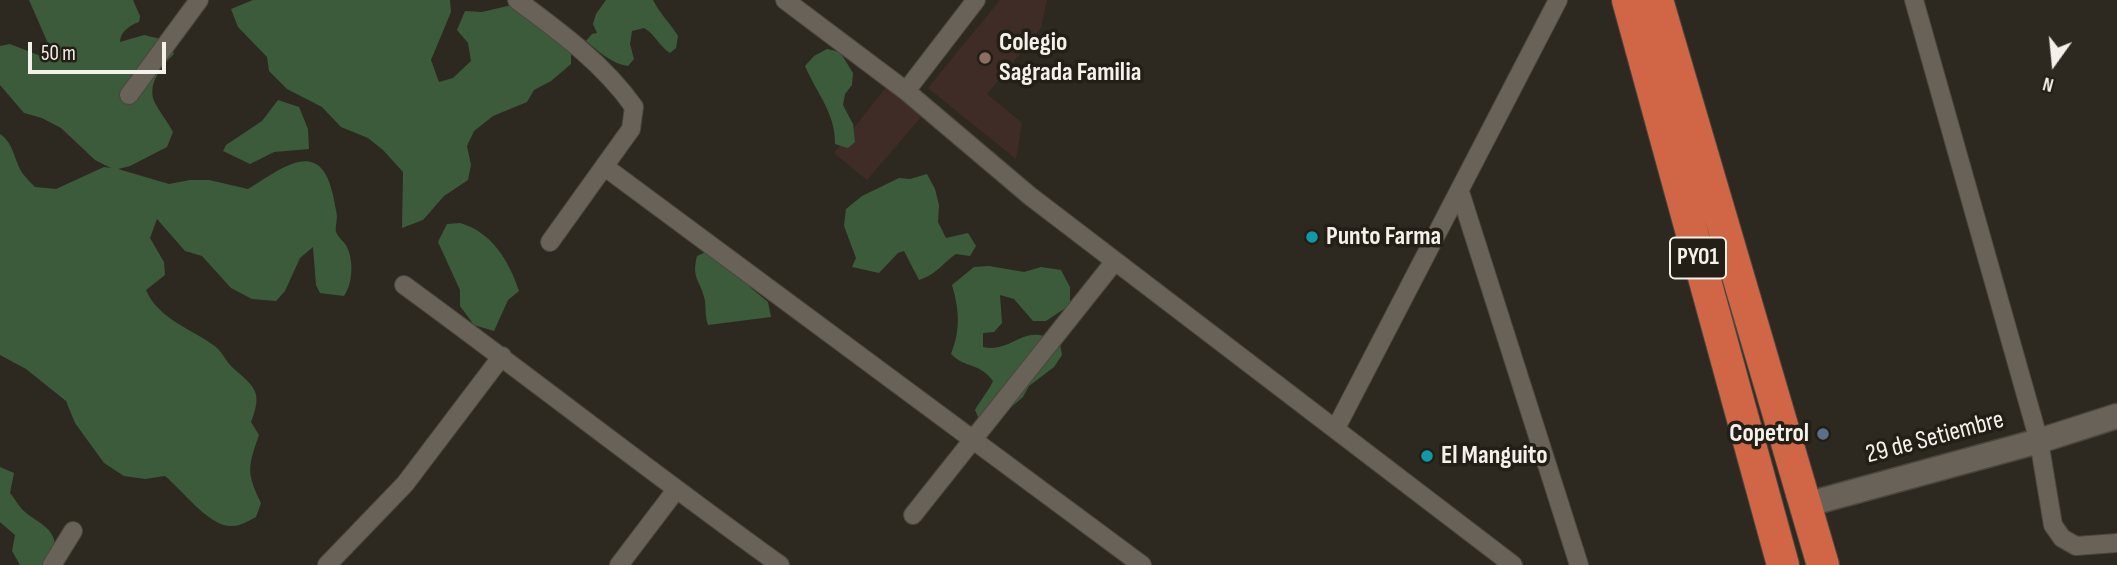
<!DOCTYPE html>
<html>
<head>
<meta charset="utf-8">
<style>
	body { margin:0 }
	#map { position:relative; width:2117px; height:565px; overflow:hidden; background:#2e2920; font-family:"Sofia Sans Condensed",sans-serif }
	canvas { display:block }
	.north { position:absolute; left:2019px; top:28px; width:70px; height:70px; -webkit-text-stroke:5px #241f16; paint-order:stroke; rotate:195deg; font-size:19px; font-weight:700; line-height:28px; text-align:center; color:#f4f0ea }
	.north::after { content:''; display:block; margin:auto; width:24px; height:32px; background:#f4f0ea; clip-path:polygon(50% 0,100% 100%,50% 72%,0 100%) }
	.scale { position:absolute; left:28px; top:42px; width:138px; height:32px; box-sizing:border-box; border:4px solid #f4f0ea; border-top:0; padding-left:9px; font-size:21px; line-height:24px; white-space:nowrap; color:#f4f0ea; -webkit-text-stroke:5px #241f16; paint-order:stroke }
</style>
</head>
<body>
<div id="map">
<canvas width="2117" height="565"></canvas>
<div class="north">N</div>
<div class="scale">50 m</div>
</div>
<script>
const context = document.querySelector('canvas').getContext('2d');
context.lineJoin = 'round';
function fillPath(path, color) { context.fillStyle = color; context.fill(path, 'evenodd'); }
function trace(path, color, width, dash) { context.strokeStyle = color; context.lineWidth = width; context.lineCap = dash ? 'butt' : 'round'; context.setLineDash(dash || []); context.stroke(path); }
function label(font, color, halo, rows, align = 'center') {
  context.font = font + ' "Sofia Sans Condensed",sans-serif'; context.lineWidth = 7; context.setLineDash([]); context.textBaseline = 'middle'; context.strokeStyle = halo; context.fillStyle = color; for (const [text, x, y, turn = 0] of rows) {
    context.save(); context.translate(x, y); context.rotate((+turn || 0) * Math.PI / 180); context.textAlign = isNaN(turn) ? turn : align; if (halo) context.strokeText(text, 0, 0); context.fillText(text, 0, 0); context.restore();
  }
}
fillPath(new Path2D(`
	M1000,0H1047L1041,28L987,94L1022,123L1016,159L928,88Z
	M887,86L922,116L867,180L834,153Z`), '#3f2c26');
fillPath(new Path2D(`
	M29,0H133L140,16L139,22C130,25 120,32 120,42L144,35L169,41L174,54C162,65 146,85 155,103C160,113 168,122 173,132L167,147L130,166L118,169L169,184L190,180H209L248,189C281,169 320,135 333,195C334,201 336,209 337,216C337,221 335,228 336,232C338,237 343,241 346,245C354,260 353,283 344,296L320,293L316,285L313,247L300,258L285,291L276,301L252,299L231,288L202,256L185,251L157,219L150,238L164,262L165,275L146,290C158,319 192,329 216,347C223,353 226,362 233,368C255,387 263,392 251,422L259,435C248,467 246,472 261,503L256,517C248,521 239,527 230,526C208,525 182,490 165,476L145,479L124,476L104,463L75,423L66,401L26,369L0,355V134C14,143 14,161 23,174C27,179 31,183 35,187L56,189L104,167L111,168L95,160L61,128L42,118L24,113L0,85V46L10,44L48,59L50,48Z
	M253,0H450L451,12L431,60L439,82L453,78L471,61L468,43L457,30L465,11L482,12L516,4L571,49V64L551,81L534,90L527,102L493,116L474,131L467,146L471,165L468,180L444,196L423,220L402,228L403,172L383,150L368,138L341,127L322,107L287,89L269,71L267,57L238,27L231,9Z
	M606,0H653C660,14 670,23 678,36L676,48L670,53C658,45 655,34 644,28L632,31L630,44L634,59L628,66C612,64 598,51 586,41L592,34L597,33L593,24L596,14Z
	M827,49L840,52L853,73L852,85L845,94L843,105L853,124L855,142L848,148L835,144C836,114 816,92 805,66L814,56Z
	M278,100L299,107L308,129L309,149L274,152L250,164L223,151L226,145L262,121Z
	M927,174L935,189L939,205L938,222L946,238L968,233L976,246L970,256L956,254C940,265 939,273 919,280L904,251L898,253L879,273L852,267L856,258L844,226L846,209L862,196L899,178L910,179Z
	M460,223C492,232 509,261 519,291L508,300L494,331L474,325L460,306V290L438,242L447,224Z
	M706,252L744,277L751,288L768,302L771,317L708,325C705,316 706,310 705,301C701,280 691,280 697,256Z
	M989,266L1024,272L1041,267L1061,270L1070,287V305L1046,321H1033L1014,299L1000,295L1002,323L994,332L983,333V347C1015,354 1023,319 1060,344L1062,355L1054,367L1029,386L1023,397L1000,417L979,419L975,410C981,399 988,392 993,381C979,362 966,369 951,354C961,329 959,309 952,285L974,267Z
	M0,467L14,473L10,493C15,499 19,507 25,512C39,524 57,528 55,551L45,559L46,565H20L12,551L15,535L0,522Z`), '#3c5b3b');
const street = new Path2D(`
	M517,0C559,31 604,64 634,107L631,129L550,242
	M785,0L906,91
	M976,0L906,91L1030,196L1513,565
	M1914,0L2039,441L2053,525L2062,538L2076,546L2117,543
	M129,95L199,0
	M605,167L1142,565
	M1460,192L1579,565
	M404,285C530,377 653,474 780,565
	M1336,428L1558,0
	M913,515L1115,261
	M52,565L73,531
	M327,565L405,484L502,356
	M619,565L676,490`);
const secondary = new Path2D(`
	M1805,505L2039,441L2117,416`);
const highway = new Path2D(`
	M1628,0L1783,565
	M1657,0L1823,565`);
trace(street, '#4b473f', 20);
trace(secondary, '#4b473f', 27);
trace(highway, '#4b473f', 34);
trace(street, '#696258', 18);
trace(secondary, '#696258', 24);
trace(highway, '#d06645', 32);
for (const [x, y, r, color] of [
	[985,58,7,"#8d6e63"],
	[1312,237,7,"#0f9aa8"],
	[1823,434,7,"#5c6f8a"],
	[1427,456,7,"#0f9aa8"]
]) { const dot = new Path2D(); dot.arc(x, y, r, 0, 2 * Math.PI); context.fillStyle = color; context.fill(dot); trace(dot, '#241f16', 2.5); }
for (const [x, y, w] of [
	[1698,258,56]
]) { const box = new Path2D(); box.roundRect(x - w / 2, y - 20.5, w, 41, 5); context.fillStyle = '#241f16'; context.fill(box); trace(box, '#f4f0ea', 2); }
label('bold 24px', '#f4f0ea', null, [
	["PY01",1698,258]
]);
label('bold 26px', '#f4f0ea', '#241f16', [
	["Colegio",999,43],
	["Sagrada Familia",999,73],
	["Punto Farma",1326,237],
	["Copetrol",1809,434,"right"],
	["El Manguito",1441,456]
], 'left');
label('26px', '#f4f0ea', '#241f16', [
	["29 de Setiembre",1935,438,-15]
]);
</script>
</body>
</html>
